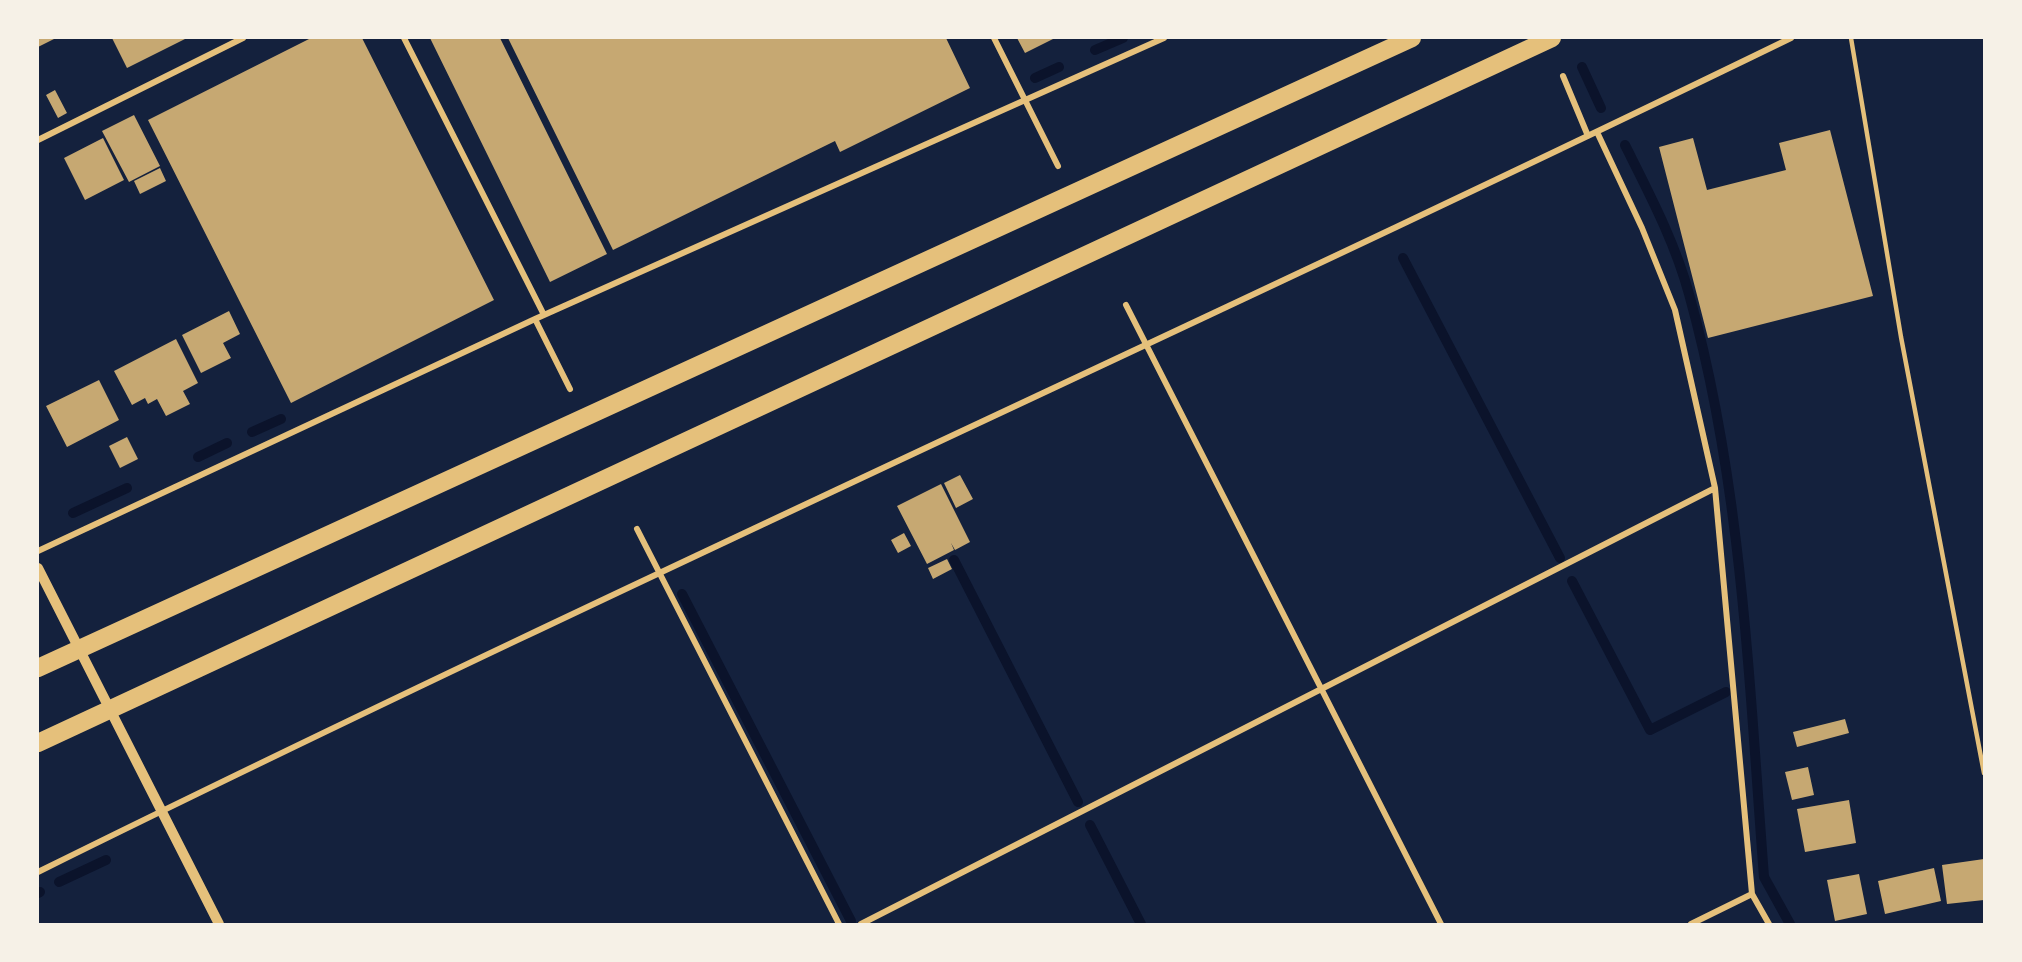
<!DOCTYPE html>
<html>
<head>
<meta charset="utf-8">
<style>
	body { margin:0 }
	#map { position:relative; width:2022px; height:962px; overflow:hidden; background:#14213d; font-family:Cabin,sans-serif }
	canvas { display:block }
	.frame { position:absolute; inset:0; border:39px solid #f6f1e7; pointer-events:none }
</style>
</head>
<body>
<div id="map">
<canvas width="2022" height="962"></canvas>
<div class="frame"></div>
</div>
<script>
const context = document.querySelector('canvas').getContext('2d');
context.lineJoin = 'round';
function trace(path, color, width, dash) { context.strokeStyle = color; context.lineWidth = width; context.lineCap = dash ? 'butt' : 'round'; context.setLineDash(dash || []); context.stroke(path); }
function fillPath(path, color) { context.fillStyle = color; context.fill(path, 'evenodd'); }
trace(new Path2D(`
	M1095,50L1123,38
	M1582,67L1601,108
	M1035,78L1059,67
	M1625,145C1649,193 1675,242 1689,294C1742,484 1749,682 1764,877L1790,924
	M1403,258L1560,558
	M252,432L281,419
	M198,457L227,443
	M73,513L127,488
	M954,560L1078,802
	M1572,581L1650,730L1726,692
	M682,594L851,921
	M1090,825L1141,924
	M59,882L106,860
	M38,893L40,892`), '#0b132b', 10);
fillPath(new Path2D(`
	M38,38H56L38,47Z
	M112,38H187L127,68Z
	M311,38H362L494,300L291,403L148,120Z
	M430,38H500L607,254L550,282Z
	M508,38H946L970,88L840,152L835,141L613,250Z
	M1017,38H1055L1025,53Z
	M55,90L67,113L58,118L46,95Z
	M134,115L160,166L129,182L102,131Z
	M1830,130L1873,296L1708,338L1659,147L1693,138L1707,190L1786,170L1779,143Z
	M103,138L124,180L85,200L64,158Z
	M160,168L166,181L140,194L134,181Z
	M229,311L240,334L223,343L231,358L201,373L182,335Z
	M176,339L198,383L183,391L190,404L166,416L157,399L148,404L145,398L132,405L114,371Z
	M99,380L119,420L67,447L46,406Z
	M127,437L138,459L120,468L109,446Z
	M960,475L973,499L956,508L944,483Z
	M941,484L970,542L955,550L951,543L954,550L927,564L897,506Z
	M904,533L911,546L898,553L891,540Z
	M947,559L952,569L933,579L928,568Z
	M1845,719L1849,733L1797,747L1793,732Z
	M1808,767L1814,795L1792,800L1785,772Z
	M1849,800L1856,843L1805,852L1797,809Z
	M1984,859V900L1947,904L1942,865Z
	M1934,868L1941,901L1885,914L1878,881Z
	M1859,874L1867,914L1835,921L1827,880Z`), '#c6a872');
trace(new Path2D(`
	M1851,38L1901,337L1984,773`), '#e5c07b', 4.5);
trace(new Path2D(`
	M404,38L544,315
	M994,38L1058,166
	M1563,76L1588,136
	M1597,132L1642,228L1675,310L1715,488L1752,894L1769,924
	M38,140L243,38
	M1126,305L1441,924
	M535,319L570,389
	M637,529L839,924
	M38,551L535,319L1164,38
	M38,872C618,585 1209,321 1791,38
	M861,924L1715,488
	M1691,924L1752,894`), '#e5c07b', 6);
trace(new Path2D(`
	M38,568L219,924`), '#e5c07b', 10);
trace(new Path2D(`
	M38,668L1412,38
	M38,743L1552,38`), '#e5c07b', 18);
</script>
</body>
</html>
